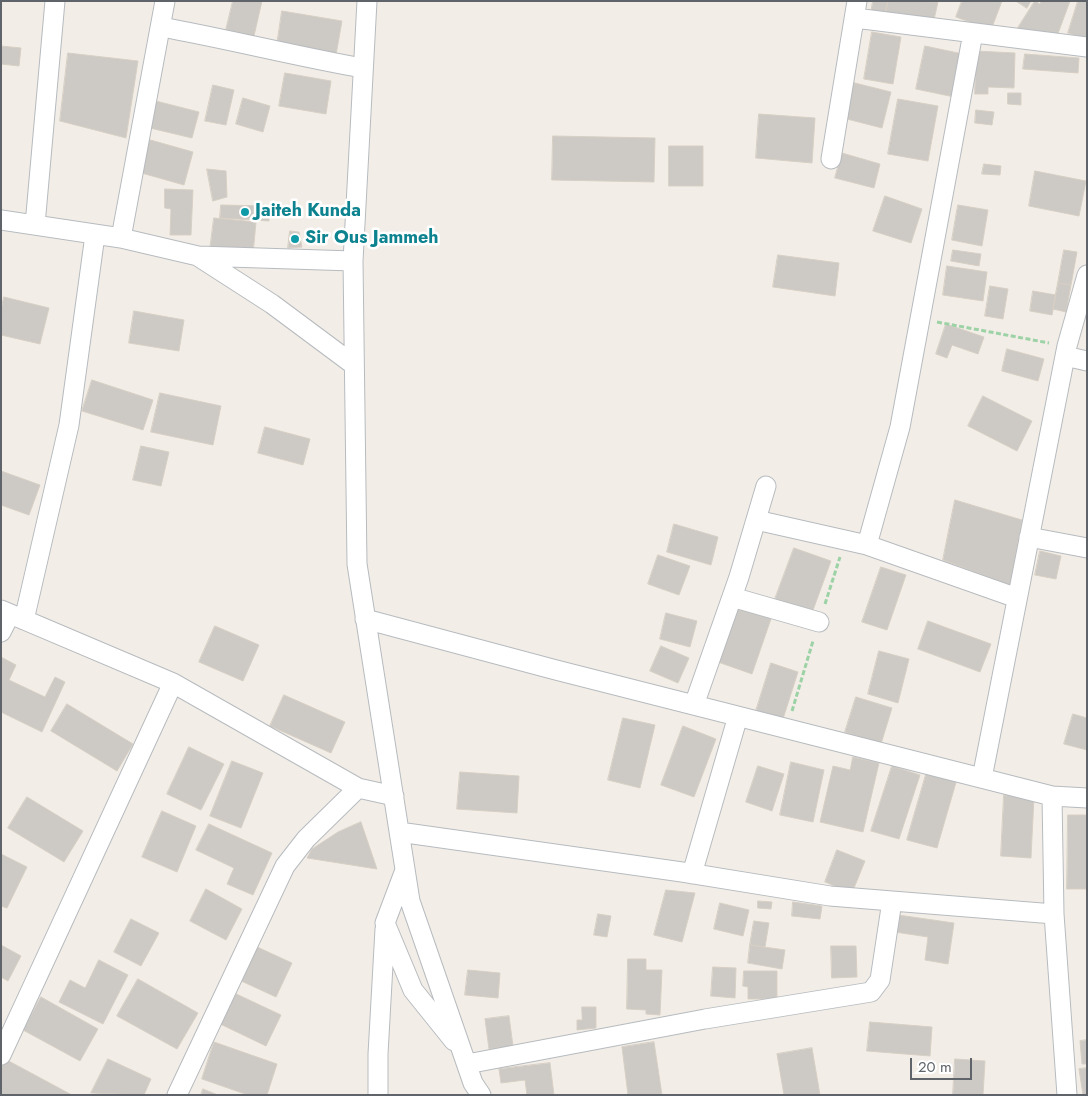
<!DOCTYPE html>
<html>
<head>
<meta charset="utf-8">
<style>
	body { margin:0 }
	#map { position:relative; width:1088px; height:1096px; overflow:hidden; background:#f2eee7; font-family:Jost,sans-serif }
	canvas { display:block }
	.frame { position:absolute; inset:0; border:2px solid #5e6469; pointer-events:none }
	.scale { position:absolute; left:910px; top:1058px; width:62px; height:22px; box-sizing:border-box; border:2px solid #5e6469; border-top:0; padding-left:6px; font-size:15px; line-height:18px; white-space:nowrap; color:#5e6469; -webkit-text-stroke:4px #fff; paint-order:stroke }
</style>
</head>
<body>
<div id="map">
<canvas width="1088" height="1096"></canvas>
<div class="frame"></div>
<div class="scale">20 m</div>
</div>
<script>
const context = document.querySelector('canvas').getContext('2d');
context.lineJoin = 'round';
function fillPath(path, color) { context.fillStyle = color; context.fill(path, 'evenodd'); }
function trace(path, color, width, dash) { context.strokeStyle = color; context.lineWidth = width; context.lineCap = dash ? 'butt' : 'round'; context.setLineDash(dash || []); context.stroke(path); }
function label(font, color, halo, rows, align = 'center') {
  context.font = font + ' Jost,sans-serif'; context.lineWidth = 5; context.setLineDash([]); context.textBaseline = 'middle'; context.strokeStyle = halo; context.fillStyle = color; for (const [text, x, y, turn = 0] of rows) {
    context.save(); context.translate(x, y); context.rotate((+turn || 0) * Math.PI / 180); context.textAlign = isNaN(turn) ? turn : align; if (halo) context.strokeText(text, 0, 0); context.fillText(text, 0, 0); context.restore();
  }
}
const building = new Path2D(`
	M233,1H262L254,36L226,30Z
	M873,1H888L885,16L871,13Z
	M888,1L938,2L933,24L885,16Z
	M962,1H1002L991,30L956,17Z
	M1016,1H1031L1027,8Z
	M1035,1L1040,4L1041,1H1070L1056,39L1014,34Z
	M1078,1H1087V39L1068,33Z
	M282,11L342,21L336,55L277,45Z
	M872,32L901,37L893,84L864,79Z
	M1,46L21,48L19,66L1,64Z
	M925,46L963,54L954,97L916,89Z
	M976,51L1015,53L1014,88L988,87V94H975Z
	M68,53L138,61L126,138L60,121Z
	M1025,54L1079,58L1078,73L1023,69Z
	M285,73L331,81L326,114L279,106Z
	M851,82L891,92L882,128L843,118Z
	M213,85L234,90L226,125L205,121Z
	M1008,93H1021V105L1008,104Z
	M243,98L270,106L263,132L236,124Z
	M898,99L938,106L928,161L888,154Z
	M156,101L199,112L192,138L150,128Z
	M976,110L994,112L992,125L975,123Z
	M759,114L815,118L812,163L756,158Z
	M553,136L655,138L654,182L552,180Z
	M147,139L193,152L184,185L138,172Z
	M669,146H703V186H669Z
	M842,153L880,164L874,188L835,178Z
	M984,164L1001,166L1000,175L982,174Z
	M207,169L226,171L227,197L213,201Z
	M1035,171L1086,181L1079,216L1029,206Z
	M165,189L193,190L191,235H170L171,209L165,208Z
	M885,196L922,209L911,243L873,231Z
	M221,205L269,206V221L220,218Z
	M958,205L988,210L982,246L952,240Z
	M214,218L256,222L253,254L210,250Z
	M290,231L299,232L302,247L288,248Z
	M953,250L981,254L979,266L951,261Z
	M1064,250L1077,252L1071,285L1058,283Z
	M778,255L839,263L835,296L773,287Z
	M947,266L987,272L983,301L943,295Z
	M1058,283L1071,285L1066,312L1053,309Z
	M990,286L1008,289L1003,319L985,316Z
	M1033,291L1056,295L1052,315L1030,311Z
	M4,297L49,308L40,344L1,335V310Z
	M134,311L184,320L179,351L129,343Z
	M946,324L984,337L978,354L952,345L947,358L936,354Z
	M1007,349L1044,359L1038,381L1002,371Z
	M92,380L153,400L143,430L82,411Z
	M160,393L221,406L213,445L151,432Z
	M983,396L1032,421L1017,451L968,426Z
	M265,427L310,439L303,465L258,453Z
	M141,446L169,452L161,486L133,480Z
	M1,471L40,485L29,515L1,505Z
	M955,500L1022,520L1010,585L943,560Z
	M674,524L718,537L711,565L667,552Z
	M794,548L831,561L812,613L775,599Z
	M1040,551L1061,556L1056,579L1035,575Z
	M658,555L690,566L679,595L648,584Z
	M881,567L906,575L887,630L862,622Z
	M735,603L772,616L752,674L715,661Z
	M666,613L697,621L690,647L660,639Z
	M928,621L991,644L980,672L918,649Z
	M215,626L259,645L243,681L199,662Z
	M661,646L689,658L678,683L650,671Z
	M879,651L909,659L898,703L868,694Z
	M1,657L16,665L9,680L45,697L55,677L65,682L42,732L1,712Z
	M771,663L798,672L782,722L755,714Z
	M284,695L345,722L331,753L270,726Z
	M856,697L892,708L881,744L845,732Z
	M67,704L133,744L117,771L51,731Z
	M1073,714L1087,718V750L1064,744Z
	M623,718L655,725L640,788L608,780Z
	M683,726L716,739L694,797L661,785Z
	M189,747L224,764L201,810L167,794Z
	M853,757L879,763L863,832L820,822L833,766L850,770Z
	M232,761L263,773L241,828L210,816Z
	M791,762L824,770L813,822L780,815Z
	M758,766L784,774L772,811L746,802Z
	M892,766L920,775L899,839L871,831Z
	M927,771L957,779L937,848L907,840Z
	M460,772L519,776L517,813L457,809Z
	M1004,795L1034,797L1031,858L1001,856Z
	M27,797L83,831L64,862L8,828Z
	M162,811L196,826L177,872L142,857Z
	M1068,815H1087V889H1067Z
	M361,822L377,869L307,858L312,849L338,832Z
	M209,824L272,853L253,895L227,884L234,868L196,850Z
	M837,850L865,861L852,893L825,882Z
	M1,854L27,867L7,908L1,906Z
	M206,889L242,909L226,940L190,921Z
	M666,890L695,893L682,942L654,935Z
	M758,901L772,902L771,909L758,908Z
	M793,902L822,906L820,919L792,916Z
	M720,903L749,910L743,936L714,929Z
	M598,914L611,916L607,937L594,935Z
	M898,915L954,923L948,964L925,960L928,937L895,932Z
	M131,919L159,933L141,966L114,952Z
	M754,921L769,923L765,947L750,945Z
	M1,945L21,956L8,981L1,977Z
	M750,945L785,950L782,969L748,963Z
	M255,946L292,963L276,997L239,980Z
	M831,946H856L857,977L832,978Z
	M628,959H646V970H662L660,1015L646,1014V1010L627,1009Z
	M99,960L128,975L103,1024L59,1002L70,980L85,988Z
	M713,967L736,968L735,998L711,996Z
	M468,970L500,973L498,998L465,995Z
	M744,971H777V999H748V987L743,986Z
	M138,979L198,1013L177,1049L117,1016Z
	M230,991L281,1015L266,1046L216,1022Z
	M41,997L98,1029L80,1061L23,1030Z
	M582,1007H596V1028L577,1030V1020H582Z
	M509,1016L513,1046L489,1049L485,1019Z
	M870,1022L932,1027L930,1056L867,1051Z
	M1087,1040V1064H1082L1080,1041Z
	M214,1042L277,1064L267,1095H248L202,1079Z
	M654,1042L662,1095H628L622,1047Z
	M812,1048L820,1095H784L777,1054Z
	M5,1059L72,1095H1V1067Z
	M108,1059L151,1079L144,1095L91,1093Z
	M955,1059L985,1061L983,1095H953Z
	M550,1063L554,1095H527L525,1080L501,1083L499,1069Z
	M1087,1068V1095H1083L1079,1069Z
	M203,1089L218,1095H201Z`);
fillPath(building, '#cdc9c4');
trace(building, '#d7cfc4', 1);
const minor = new Path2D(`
	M367,1L353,261L357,564L410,901L473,1083L481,1095
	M855,18L1087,47
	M161,27C228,39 294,56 362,68
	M973,33L900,427L867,545L1017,598
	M831,159L857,1
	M1,220L121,238L198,256L353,261
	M35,225L55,1
	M121,238L165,1
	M199,257L272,304L354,365
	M1065,356L1087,361
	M756,520L867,545
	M1029,537L1087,548
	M732,597L819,622
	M1,610L173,683L358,788L394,796
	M365,619L556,670L1052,796L1087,798
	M24,620L69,425L95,235
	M1,632L10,614
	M694,705L739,577L766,486
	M982,778L1067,346L1087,275
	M1052,796L1054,914L1067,1095
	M399,832L682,872L830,896L1054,914
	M405,870L385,923L413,990L454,1041
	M692,874L738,716
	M1,1055L173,683
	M467,1064L705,1019L871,992L880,980L892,901
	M177,1095L285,866L306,839L358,788
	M378,1095V1054L385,929`);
trace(minor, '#b7bbbf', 21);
trace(new Path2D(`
	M937,322L1049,343
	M825,604L840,557
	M792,711L813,641`), '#9cd2a5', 3, [5, 2.5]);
trace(minor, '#fff', 19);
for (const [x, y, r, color] of [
	[245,212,5,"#0f9aa8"],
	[295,239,5,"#0f9aa8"]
]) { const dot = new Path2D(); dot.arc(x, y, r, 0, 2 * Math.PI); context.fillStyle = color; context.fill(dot); trace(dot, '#fff', 2); }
label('bold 18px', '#0d838f', '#fff', [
	["Jaiteh Kunda",255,212],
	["Sir Ous Jammeh",305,239]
], 'left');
</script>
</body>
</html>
